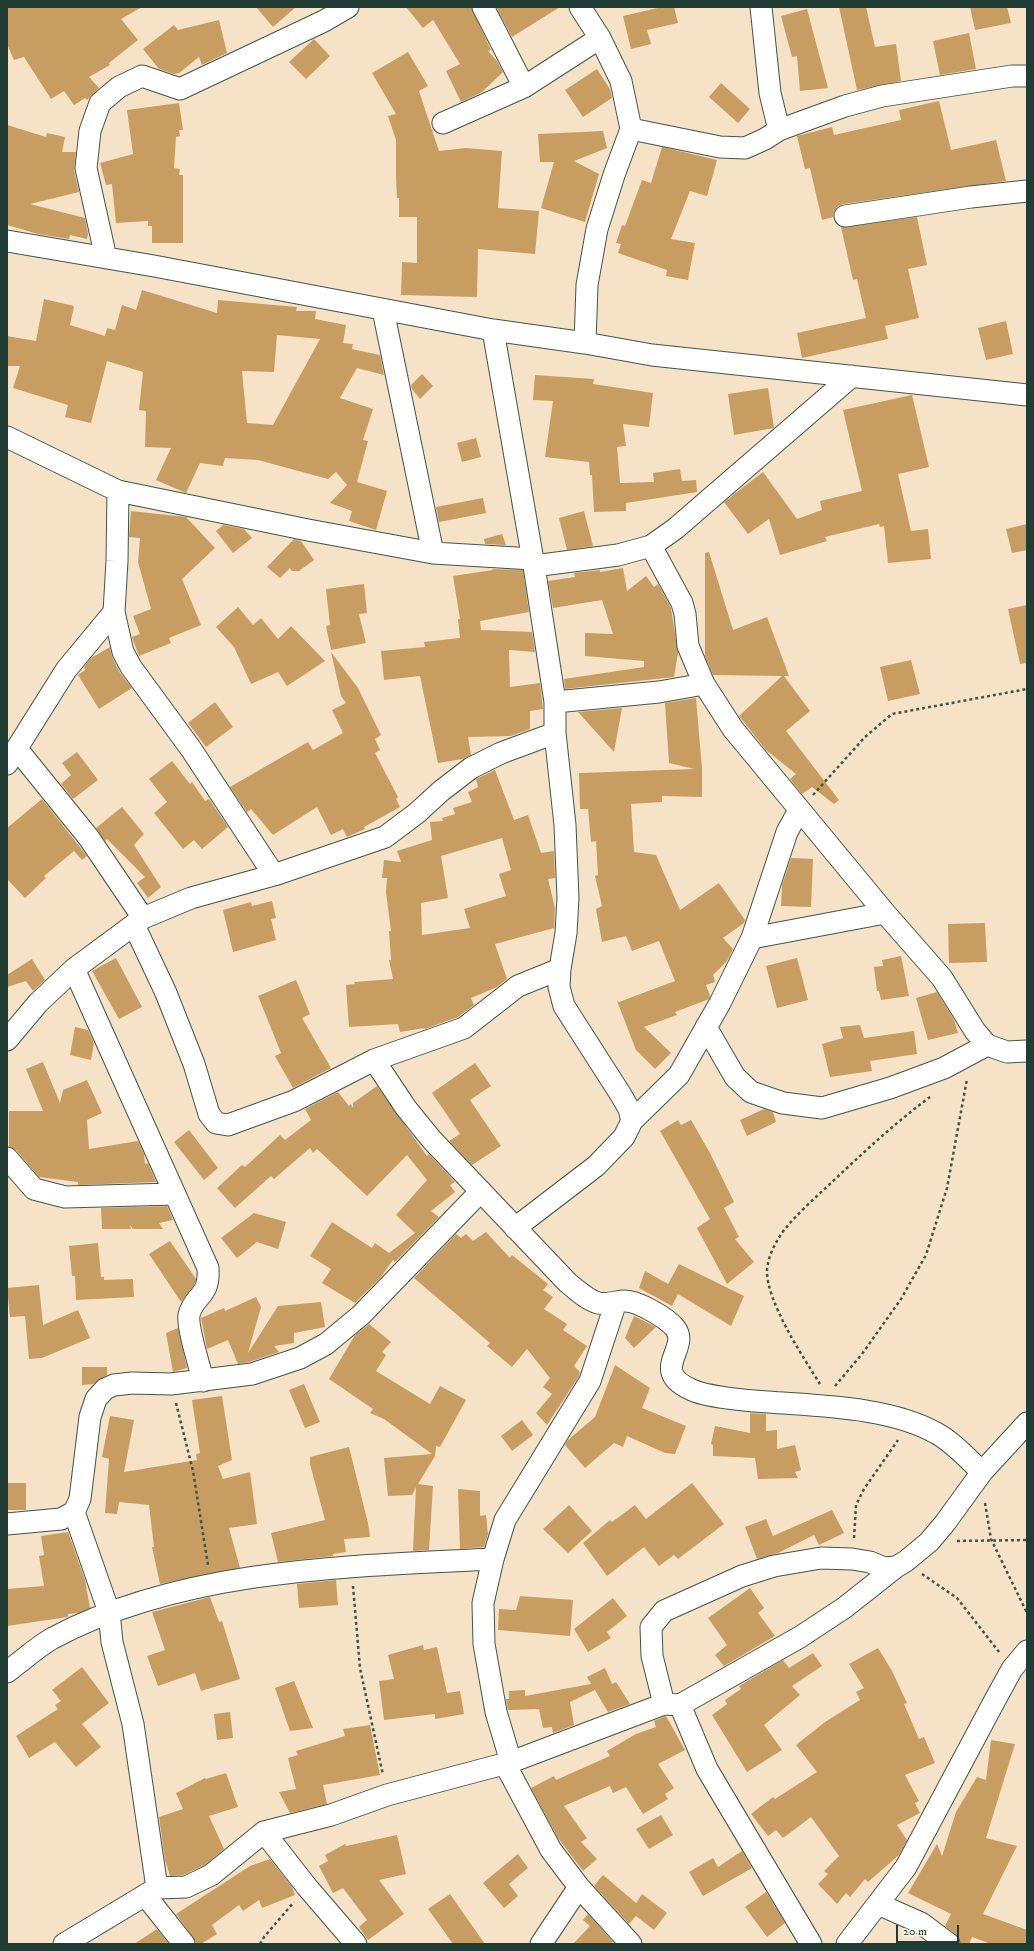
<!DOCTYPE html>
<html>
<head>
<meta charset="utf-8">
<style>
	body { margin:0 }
	#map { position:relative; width:1034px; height:1951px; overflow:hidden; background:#f6e2c6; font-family:"IM FELL DW Pica",serif }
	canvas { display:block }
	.frame { position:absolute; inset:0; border:8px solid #1f3d34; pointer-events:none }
	.scale { position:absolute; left:896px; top:1925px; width:63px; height:18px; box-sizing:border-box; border:2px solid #1f3d34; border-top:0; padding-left:5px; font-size:12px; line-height:14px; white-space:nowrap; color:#1f3d34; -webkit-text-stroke:3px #fcf5e5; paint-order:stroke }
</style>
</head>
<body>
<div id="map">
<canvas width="1034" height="1951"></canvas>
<div class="frame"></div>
<div class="scale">20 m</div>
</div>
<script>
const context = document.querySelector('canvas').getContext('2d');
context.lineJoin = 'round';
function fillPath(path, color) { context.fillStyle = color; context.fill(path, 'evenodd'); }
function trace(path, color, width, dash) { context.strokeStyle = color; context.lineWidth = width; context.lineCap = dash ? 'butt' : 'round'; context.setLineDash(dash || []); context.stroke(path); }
fillPath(new Path2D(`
	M7,7H142L121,19L138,40L109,63L110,65L89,77L99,88L87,100L85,98L74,105L64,91L51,99L24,57L14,60L7,44Z
	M256,7H296L273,27Z
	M406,7H471L491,50L488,51L497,61L503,72L482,92L461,102L446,71L460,64L433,20L423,28Z
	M496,7H560L512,37Z
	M662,7H674L678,23L647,30L651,44L631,49L623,16Z
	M839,7H866L875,47L896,44L901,81L857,90Z
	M970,7H1007L1011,23L975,30Z
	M807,9L828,88L800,91L797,56L792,57L781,16Z
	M219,20L227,53L202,65L199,57L179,73L174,74L159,69L143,49L174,25L178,30Z
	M969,33L976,69L940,75L933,41Z
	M314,39L330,56L306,79L289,62Z
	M408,52L428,86L419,91L439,151L466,148L502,151L498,208L539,211L535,254L478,249L477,297L401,295L402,262L417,263V217H399V198H397L396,178V140L388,116L396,114L372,73Z
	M597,69L610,89L612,98L583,117L565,90Z
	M721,83L750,109L738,123L709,97Z
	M939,101L951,150L996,140L1006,181L843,204L837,207L834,212L833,217L822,220L810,168L805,169L797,136L832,127L834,135L901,120L899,110Z
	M179,103L183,130H179L180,136L176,137L174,168L180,169L179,175H183V243H152V226H148V221L116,223L112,184L106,185L100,163L133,154L127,110Z
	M7,125L46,137L47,133L65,137L62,152H76L74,170L79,192L30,204L85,218L88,234L87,239L70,235L69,239L38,234L7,225Z
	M603,131L607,148L574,161L599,174L585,222L541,208L554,162H540L538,134Z
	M662,147L717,160L707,196L690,191L671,239L695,243L688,280L666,276L667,270L618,253L621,244L616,243L622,225L625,226L642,180L651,183Z
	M917,217L927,265L908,269L919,318L885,326L888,339L802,358L797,333L866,318L857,279L853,280L841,227Z
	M142,290L217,313L218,300L297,307L296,311H316L315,319L346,325L343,343L353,344L352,349L380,355L384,375L357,368L340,398L373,409L363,440L368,441L357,482L387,491L376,530L349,521L352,511L330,503L347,485L336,472L328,479L258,460L225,458L223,466L200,463L186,493L156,480L171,448L145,447L146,411L139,410L143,372L107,361L91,423L65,417L68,405L13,388L20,366H7V336L36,341L44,299L74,306L70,325L105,336L107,328L115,330L122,305L136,310ZM277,335L320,339L273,425L247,423L242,371L274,372Z
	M1006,321L1013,354L986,360L978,328Z
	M422,374L433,386L420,399L412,389L411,385Z
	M535,375L594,379L593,384L653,393L649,427L623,424L626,446L617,447L620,483L654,482L653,473L680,469L682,481L696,480L697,492L626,503V511L594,512L592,475H590L589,462L545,457L553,401L533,400Z
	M768,388L774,428L734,435L728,394Z
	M912,395L929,467L898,474L911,531L928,529L931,559L888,563L884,526L880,527L879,524L825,537L827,541L780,555L769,519L748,534L724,502L763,472L797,519L822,510L820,501L862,491L843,410Z
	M476,438L481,457L462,462L457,443Z
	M483,498L486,513L439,522L436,507Z
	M131,511L186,517L215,548L182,579L201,625L169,638L171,643L139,656L132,637L140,634L133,616L151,609L138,562L140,538L129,537Z
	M584,511L593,546L567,550L559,518Z
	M1027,524V550L1012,553L1006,529Z
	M223,525L244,529L252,538L233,553L216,531Z
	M502,534L506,545L485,544L484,539Z
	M294,539L301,541L314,560L299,571H292L290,568L280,578L267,567Z
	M709,552L733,630L767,617L789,676H784L810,711L786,731L839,800L834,804L812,787L802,794L790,779L796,774L766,750L739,716L782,676L713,675L705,656V553Z
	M623,568L627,591L646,576L654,587L658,584L671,608L678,653L674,677L565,689L564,679L644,667V661L585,656V633L613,634L602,600L553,608L548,581L575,577L574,573L600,570V572Z
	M492,569L523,570L529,612L480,621L481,630L532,632L535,652L509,650L510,687L540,683L543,709L530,711V729L511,736L468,737L471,755L463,759L438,763L420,676L384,680L381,651L425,647L424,642L460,638L458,619H460L453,576L493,570Z
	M364,584L367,613L359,614L366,643L331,650L326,626L330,625L326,589Z
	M1027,605V663L1020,664L1008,609Z
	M238,607L253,625L261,618L278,639L291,626L325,661L287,686L278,672L251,684L234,647L216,627Z
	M110,647L112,657L120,673L132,688L99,709L78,675L85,670L84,667L91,658Z
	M331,652L358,688L381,735L375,739L380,750L375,753L398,797L396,799L400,807L364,827L365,829L347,837L343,829L331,835L317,807L273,835L251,809L247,812L230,787L308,742L313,750L343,733L332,710L346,703L341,696Z
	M911,660L920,694L888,701L880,667Z
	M696,698L702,769V797L662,796V802L631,804L634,852L656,855L680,910L719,883L745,920L744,923L723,938L733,949L727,961L713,975L715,982L706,985L710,996L709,999L675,1012L677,1015L644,1027L671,1053L655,1069L636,1050L617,1001L619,1002L675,981L659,941L632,951L626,936L602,942L596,909L602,906L595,876L598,875L596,841L591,842L588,809H580L579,773L694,769L669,763L665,703Z
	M215,702L233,727L206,747L188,723Z
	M622,708L614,752L578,712Z
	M77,752L98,780L73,799L61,784L71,775L62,763Z
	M172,761L190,784L192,782L205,801L209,799L228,827L202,849L194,840L183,849L154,813L167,802L149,779Z
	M495,770L514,820L528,815L541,853L554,851L555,878L548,879L555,908L554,928L495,944L507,979L497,987L471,998L474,1005L458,1017L425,1029L424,1028L400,1032L398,1024L349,1027L346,985L355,984L354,982L393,979L389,960H391L389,931H391L386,892L387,878H382L384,860L401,862L397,851L432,840L430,822L443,821L442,818L455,814L453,808L472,802L468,792L478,787L476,779ZM502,838L511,870L499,874L506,896L464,909L470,928L422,935L421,903L448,898L441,856Z
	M42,799L87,856L82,860L74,851L44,876L46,878L25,898L7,879V828Z
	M122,807L144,834L134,845L161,887L148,898L137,883L145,877L107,839L105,841L96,828Z
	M791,858L813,859L811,907L781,906L782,885Z
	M272,901L276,918L271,919L276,940L233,952L223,910L251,902L252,906Z
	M985,923L987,962L949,963L948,924Z
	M901,956L909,996L881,1000L879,991H877L874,967L883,966L882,960Z
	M116,958L142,1007L119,1019L92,971Z
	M797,958L808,1000L777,1008L766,966Z
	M32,959L45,980L33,991L26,981L7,987V975Z
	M296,980L310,1014L302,1018L331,1068L293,1088L275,1056L281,1053L258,996Z
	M937,992L954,1020L958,1033L928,1040L916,998Z
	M860,1025L864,1038L914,1031L917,1054L870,1061L872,1071L830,1077L822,1044L843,1038L840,1027Z
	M75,1027L88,1030L94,1043L91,1060L70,1055Z
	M43,1062L60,1103L63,1090L87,1080L102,1113L87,1120L89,1149L138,1141L144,1154L145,1164L148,1163L156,1182L78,1185V1182L39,1177L16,1150L9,1146V1111H43L26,1069Z
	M475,1063L491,1086L470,1100L501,1146L472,1165L449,1141L460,1134L432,1093Z
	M377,1086L427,1156L429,1154L455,1182L450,1185L455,1192L431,1211L439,1217L395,1262L393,1260L381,1277L355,1303L322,1283L331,1269L310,1256L332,1222L372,1248L375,1243L389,1253L415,1233L396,1215L427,1180L407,1155L367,1196L317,1149L313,1153L310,1148L274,1179L271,1176L235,1208L217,1188L242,1165L245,1167L280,1135L285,1140L311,1120L305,1109L338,1092L349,1106L351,1104L353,1108V1103Z
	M764,1109L773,1112L776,1122L747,1136L740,1120Z
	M678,1120L681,1125L691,1120L710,1153L734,1202L724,1208L739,1237L735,1239L754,1262L727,1284L697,1228L710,1219L660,1131Z
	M189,1130L218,1168L204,1180L174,1142Z
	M167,1206L173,1220L159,1223L163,1229H133L130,1225L131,1229H102L101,1208Z
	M254,1213L286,1222L278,1249L257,1242L237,1258L221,1238Z
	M486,1232L510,1258L512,1255L548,1284L543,1290L553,1297L544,1309L567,1324L563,1330L587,1346L574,1366L580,1372L579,1376L547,1425L536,1413L552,1394L543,1387L550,1378L527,1349L512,1367L487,1346L490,1343L414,1278L456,1234L461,1238L466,1234L473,1241Z
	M170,1241L196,1279L194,1285L181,1302L149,1254Z
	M98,1243L101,1277H104V1280L133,1279L134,1297L76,1300L75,1276H72L69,1246Z
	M679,1264L744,1296L731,1326L678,1294L672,1306L639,1288L645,1271L668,1284Z
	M39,1285L43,1325L78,1310L90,1338L42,1358L29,1359L25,1316L10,1317L7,1288Z
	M256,1297L261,1307L248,1353L278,1306L321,1302L325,1327L294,1333V1343L274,1346L279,1352L249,1362L238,1364L228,1340L207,1349L201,1318L224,1308L225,1311Z
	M634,1316L656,1327L634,1348L625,1338Z
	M369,1324L391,1342L382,1352L386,1355L376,1371L430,1404L440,1386L466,1400L440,1447L436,1446L435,1456L418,1484L433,1486L429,1550L413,1551L416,1487L412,1495L388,1496L384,1458L432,1454L384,1419L370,1413L373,1409L329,1379L355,1335Z
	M178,1328L187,1368L173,1372L166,1333Z
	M615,1365L650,1388L642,1408L686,1426L675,1454L665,1453L627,1436L623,1447L614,1443L585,1468L565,1445L568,1440L595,1417Z
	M82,1367H107V1375L93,1384L82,1385Z
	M304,1384L320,1422L305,1428L289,1390Z
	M222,1396L232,1460L218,1466L223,1479L250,1472L257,1524L229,1528L240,1568L160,1584L152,1547H154L149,1505L119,1502L117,1514L105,1513L109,1459L102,1457L110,1416L134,1420L124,1472L197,1460L196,1454L200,1453L192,1400Z
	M750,1413L766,1414V1431L777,1430V1449L795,1445L801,1470L795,1472L798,1478L758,1479L755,1458L713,1456V1445L711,1444L715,1426L750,1433Z
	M522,1420L533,1435L512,1451L501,1436Z
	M349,1447L368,1523L370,1537L344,1539L346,1552L333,1554V1556L278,1562L271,1533L325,1520L310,1464V1457Z
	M7,1483H26V1510H7Z
	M692,1483L724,1524L678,1559L674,1555L659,1566L644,1547L607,1576L583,1543L610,1520L612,1522L635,1505L646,1519Z
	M458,1489L480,1491V1516L486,1515L488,1534L484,1547L460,1549Z
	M569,1505L592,1531L568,1553L543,1529Z
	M832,1510L844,1533L819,1545L814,1535L778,1553L757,1559L745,1527L766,1519L773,1536Z
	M68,1532L85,1580L90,1608L79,1613L68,1614V1617L7,1626V1589L44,1586L39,1556L44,1555L41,1536Z
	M336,1580L338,1605L299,1608L297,1584Z
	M750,1588L764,1608L758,1613L775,1636L724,1666L715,1655L727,1645L708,1618Z
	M520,1596L573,1600L570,1636L498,1630L499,1609L516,1610Z
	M210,1597L219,1622L222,1621L240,1679L201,1691L195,1673L158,1686L147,1656L165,1650L152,1612Z
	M613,1598L627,1616L607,1632L611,1638L588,1652L574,1629Z
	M423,1645L424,1650L437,1647L447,1693L460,1691L464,1714L435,1719V1714L384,1720L379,1681L394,1679L388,1655Z
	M878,1648L892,1671L907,1703L904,1704L919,1739L924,1737L935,1763L905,1775L919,1801L915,1803L920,1813L897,1825L907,1840L899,1855L868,1882L865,1879L850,1897L846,1893L837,1904L818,1884L828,1874L824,1871L839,1856L811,1817L783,1838L776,1830L768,1836L751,1814L773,1797L775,1799L817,1772L796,1745L825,1722L860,1700L856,1692L864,1688L849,1664Z
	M813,1653L822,1666L792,1686L800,1695L764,1725L782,1750L747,1772L712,1715L727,1704L725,1700L741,1689L739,1686L783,1660L789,1668Z
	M82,1667L109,1703L82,1724L101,1747L76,1767L55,1742L29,1758L16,1736L58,1709L55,1705L61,1701L52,1690Z
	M605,1668L612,1684L616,1682L630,1704L608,1712L595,1690L570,1702L574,1725L553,1733L552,1727L543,1728L539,1709L508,1710L506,1699H509V1691L525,1690V1696L591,1684L587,1677Z
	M294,1681L313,1728L290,1731L275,1688Z
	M230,1712L233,1738L217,1740L214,1714Z
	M666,1716L685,1750L658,1764L674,1788L665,1794L668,1799L643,1814L626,1787L613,1793L610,1786L564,1806L587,1838L581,1842L597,1859L583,1871L558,1838L531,1788L554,1776L556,1780L610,1756L607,1751L636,1734L656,1727L654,1721Z
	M370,1725L380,1775L323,1785L327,1804L290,1813L279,1792L296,1789L288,1758L298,1755L296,1751L345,1736L343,1729Z
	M991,1740L1015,1744L986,1838L1017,1846L983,1914L1027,1930V1944H991L972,1937L969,1944H961L956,1935L945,1926L951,1914L908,1893L937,1844L942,1856L956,1812L977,1777L986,1780Z
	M226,1773L238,1807L209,1816L224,1849L205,1865L183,1875L170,1876L165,1860L159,1817L183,1809L176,1793L205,1778L206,1779Z
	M661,1815L673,1835L649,1849L636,1829Z
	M397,1835L406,1874L379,1880L404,1914L368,1940L359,1927L367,1920L343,1888L333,1893L319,1866L328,1861L325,1855L345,1844L346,1846Z
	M742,1851L752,1868L703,1896L689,1872L713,1858L718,1867Z
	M518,1854L528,1868L509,1884L518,1896L504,1908L483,1883Z
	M270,1859L292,1887L295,1895L262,1908L259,1900L243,1911L239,1905L212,1925L217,1934L201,1944H196L193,1937L176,1914L250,1866Z
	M603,1875L636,1903L642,1894L667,1913L654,1930L636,1916L629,1924L594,1886Z
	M766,1892L785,1923L767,1937L745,1907Z
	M450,1894L485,1944H453L428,1909Z
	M588,1914L613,1942L611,1944H573L590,1926L583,1920Z
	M157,1929L169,1944H134Z`), '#c89d62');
const minor = new Path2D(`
	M483,7L524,87
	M580,7L600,38L621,81L631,129L614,175L597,229L587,285L585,343
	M761,7L770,93L779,130
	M443,123L524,87L600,38
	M631,129L720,147L745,148L765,139L779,130L845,106L882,96L1012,76H1027
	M845,216L971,197L1027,191
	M7,241L154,266L493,330L585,343L652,355L1027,395
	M106,258L86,168L90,131L100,103L119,87L142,76L180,89L324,21L348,7
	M383,310L433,553
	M493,330L534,566L555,702V733L565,825L568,898L566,933L560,969L559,987L564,1006L621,1095L629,1109L632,1121L624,1137L596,1166L515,1228
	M7,437L118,491L308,530L433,553L533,559
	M118,491L117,561L114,612L123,652L131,667L191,749L274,875
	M651,546L682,603L685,614L688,646L704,684L733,729L885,913L942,978L975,1031L987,1045L1007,1052L1027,1051
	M534,566L618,555L651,546L675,529L852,376
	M555,702L659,692L704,684
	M17,749L89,838L143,918
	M7,764L66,670L114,612
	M134,925L166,993L194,1064L209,1114L216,1123L228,1125L294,1101L374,1060L464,1028L518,986L560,969
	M752,938L885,913
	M74,969L208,1268C210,1298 194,1294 189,1315C187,1329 200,1366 203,1381
	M706,1027L735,1077L751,1092L783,1103L822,1108L890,1088L944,1068L987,1045
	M7,1040L38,1003L74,969L143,918L191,898L274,875L385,837L417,813L441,791L471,768L501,753L555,733
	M374,1060L406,1108L432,1140L568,1283C577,1290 587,1300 598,1303C606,1305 617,1301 625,1301C638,1301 667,1318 675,1328C691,1348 649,1370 690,1389C705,1397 749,1401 768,1402C820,1406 890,1407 936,1433C953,1442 968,1459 982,1472
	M632,1121L679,1075L720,1003L752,938L787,832L799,810
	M7,1158L34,1189L65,1197L174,1194
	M74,1512L109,1612L112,1642L133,1724L157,1888
	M7,1524L61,1519L74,1512L80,1499L90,1417L96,1399L105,1389L114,1385L132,1383L171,1384L252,1374L300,1358L326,1344L361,1315L481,1191
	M7,1672C22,1661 37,1647 53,1638C183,1569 349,1566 493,1559
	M664,1704L652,1656L651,1627L664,1611L742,1576L774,1566L821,1558L852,1559L870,1562L884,1568L896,1567L906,1561L929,1542L945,1523L982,1472L1027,1423
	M680,1705L707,1769L811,1944
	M511,1762L496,1712L484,1644L483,1603L493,1559L505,1520L590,1381L616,1302
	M505,1764L551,1850L579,1887L631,1944
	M264,1832L307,1887L356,1944
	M145,1895L184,1944
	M878,1904L921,1923L949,1944
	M64,1944L157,1888L186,1887L211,1875L264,1832L331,1815L387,1795L511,1762L664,1704L680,1705L800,1637L844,1608L896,1567
	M541,1944L579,1887
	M847,1944L906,1867L995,1700L1012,1669L1027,1651`);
trace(minor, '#3f564a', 23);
trace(new Path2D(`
	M813,795L865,737L892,714L1027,689
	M820,1384C803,1357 766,1301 767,1270C768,1258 773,1247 780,1236C790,1220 817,1196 832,1182C864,1152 895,1123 930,1097
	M835,1386L862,1354L901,1299L926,1255L947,1188L967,1079
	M176,1403L193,1471L208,1565
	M985,1503L991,1539L1027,1613
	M854,1538L856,1505L864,1489L898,1440
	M957,1541L1027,1540
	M922,1574L957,1598L999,1652
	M353,1586L360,1668L383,1775
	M260,1944L264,1937L294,1902`), '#3f564a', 2.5, [3, 3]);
trace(minor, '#fff', 21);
</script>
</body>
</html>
